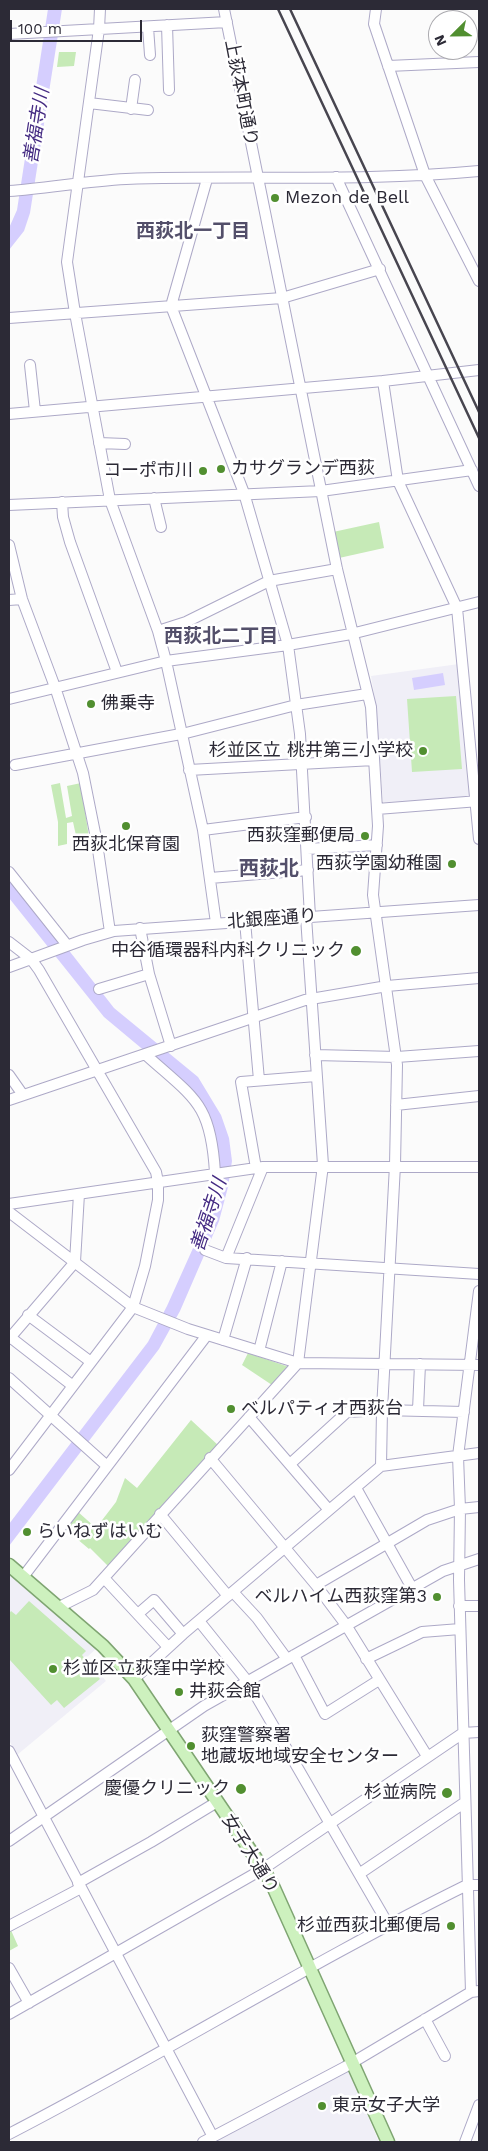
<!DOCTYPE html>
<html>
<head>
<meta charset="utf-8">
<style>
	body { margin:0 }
	#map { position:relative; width:488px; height:2151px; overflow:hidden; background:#fbfbfb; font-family:"Work Sans",sans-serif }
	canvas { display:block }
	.frame { position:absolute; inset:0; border:10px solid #2c2a36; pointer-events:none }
	.north { position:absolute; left:428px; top:10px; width:50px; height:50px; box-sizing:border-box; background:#fff; border:1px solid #abaaaf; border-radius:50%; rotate:247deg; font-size:14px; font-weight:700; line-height:20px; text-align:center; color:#2c2a36 }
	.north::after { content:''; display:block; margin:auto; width:18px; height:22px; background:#518f30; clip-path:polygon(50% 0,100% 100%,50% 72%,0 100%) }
	.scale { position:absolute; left:10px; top:20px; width:132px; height:22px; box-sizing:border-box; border:2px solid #2c2a36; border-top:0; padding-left:6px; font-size:15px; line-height:18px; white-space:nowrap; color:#2c2a36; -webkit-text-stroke:4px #fff; paint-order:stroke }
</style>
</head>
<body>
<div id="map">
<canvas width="488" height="2151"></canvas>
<div class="frame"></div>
<div class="north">N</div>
<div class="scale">100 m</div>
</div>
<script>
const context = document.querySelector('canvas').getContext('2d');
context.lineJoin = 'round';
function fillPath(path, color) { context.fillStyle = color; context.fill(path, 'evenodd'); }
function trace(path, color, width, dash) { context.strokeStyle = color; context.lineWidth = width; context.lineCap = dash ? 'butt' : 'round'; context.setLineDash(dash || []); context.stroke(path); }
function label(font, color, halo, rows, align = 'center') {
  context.font = font + ' "Work Sans","Noto Sans JP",sans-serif'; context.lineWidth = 5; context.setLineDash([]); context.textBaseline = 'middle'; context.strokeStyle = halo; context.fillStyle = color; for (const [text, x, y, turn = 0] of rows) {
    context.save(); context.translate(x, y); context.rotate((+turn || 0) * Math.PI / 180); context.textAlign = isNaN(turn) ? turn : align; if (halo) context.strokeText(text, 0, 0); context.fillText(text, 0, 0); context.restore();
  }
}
fillPath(new Path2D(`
	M459,664L471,797L468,800L383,802L376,705L371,676Z
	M9,1575L96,1649L87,1657L106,1681L17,1755L9,1740Z
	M348,2070L379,2142H212Z`), '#f0eff7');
fillPath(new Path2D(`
	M59,52H76L74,66L57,67Z
	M379,522L384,548L339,558L333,532Z
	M456,696L462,769L412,772L407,699Z
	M60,783L66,818L72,816L67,786L81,783L89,838L77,840L73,822L67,823V844L58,846V822L51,785Z
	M248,1353L289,1367L272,1385L242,1365Z
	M191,1420L219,1446L109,1567L90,1548L89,1549L64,1528L77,1511L96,1528L116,1502L125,1478L137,1488Z
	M29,1601L86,1651L82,1655L100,1679L64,1708L57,1700L51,1705L9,1659V1614L11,1611L16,1615Z
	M10,1928L18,1946L9,1951V1929Z`), '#c6eab7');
fillPath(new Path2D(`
	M48,9H62L30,213L24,231L9,250V228L17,210Z
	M443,673L445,685L414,690L412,678Z
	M9,878L31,902L114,1008L198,1077L221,1115L229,1138L232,1161L228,1187L219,1221L180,1311L159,1349L9,1546V1524L148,1342L167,1306L207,1217L218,1162L189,1088L104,1017L9,898Z`), '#d5cefe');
const minor = new Path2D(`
	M100,9L99,29L67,262L75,313L110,500L158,631L166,661L203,830L216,923
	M224,9L337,569L371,707L378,826L373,895L397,1065L395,1165L382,1410L381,1466
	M376,9L374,24L425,175L479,281
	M167,25L169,90
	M148,27L150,55
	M9,34L227,22
	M388,66L479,62
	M89,103L148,110
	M131,109L135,80
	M336,177L479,486
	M207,179L171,306L244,493L288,645L300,734L310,917
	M9,191C48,188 87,181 126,179C244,175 362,182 479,171
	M9,318L282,298L380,269
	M30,365L35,411
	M383,381L398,481L457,608L479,839
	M9,414L383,381L479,370
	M99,443L125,444
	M154,498L161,527
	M62,502L63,517L70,542L117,672
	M9,505L321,491L472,470
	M9,545L22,599L55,687L83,773L97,843L110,932
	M9,600L22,599
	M158,631L186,622L269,581L337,569
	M9,699L166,661L288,645L351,634L479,602
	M15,765L186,733L296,705L367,694
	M189,770L374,760
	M377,809L479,801
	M203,830L306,817
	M307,849L377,845
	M9,872L67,945
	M210,878L308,870
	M245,921L259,1080
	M140,928L149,974L171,1046
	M9,942L31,959L39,970L156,1172L158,1182V1200L145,1266L133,1307L9,1470
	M9,967L83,940L114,931L479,905
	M99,989L149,974
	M146,1055C195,1099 211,1103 215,1173
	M315,1055L397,1057L479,1051
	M9,1075L23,1095
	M9,1100L305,1000L387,986L479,978
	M396,1105L479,1096
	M256,1168L241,1082L316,1076
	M9,1204L263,1167H479
	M9,1212L133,1307L188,1329L298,1363L479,1365
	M205,1250L226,1258L479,1274
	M226,1258L263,1167
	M28,1315L91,1362
	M10,1337L73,1386
	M9,1339L75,1262L79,1194
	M223,1340L247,1258
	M259,1351L282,1261
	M9,1378L107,1466
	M418,1410L420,1364
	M249,1417L329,1510
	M210,1458L316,1585L346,1625L427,1756
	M290,1464L347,1412L382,1410L464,1412
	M356,1488L412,1588
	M160,1514L228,1596
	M23,1577L207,1335
	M104,1578L168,1647
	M316,1585L427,1520L460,1509L479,1507
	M233,1592L257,1618L287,1659
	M459,1606H479
	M59,1607L93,1590L298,1363L323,1165L306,917
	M139,1613L154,1600L183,1634
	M199,1621L248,1682L388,1924
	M294,1655L325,1714L379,1680
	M366,1659L422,1632L460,1629
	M134,1679L183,1634L381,1466L479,1453
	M9,1751L213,2137
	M9,1841L204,1706L443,1571L479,1559
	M359,1874L464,1803
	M78,1883L151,1842L217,1802
	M9,1926L81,1888
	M9,1968L29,2003
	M471,1992L459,1580L460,1509L458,1456L479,1291
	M9,2014L263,1869L463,1733L479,1732
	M425,2019L445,2056
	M9,2134C164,2054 311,1962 467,1885H479
	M203,2142L345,2067L471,1992L479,1991
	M465,2142L479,2105`);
const major = new Path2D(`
	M9,1565L103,1646L134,1679L263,1869L272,1884L388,2142`);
trace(minor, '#ada9c7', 12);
trace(major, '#7fa572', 15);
trace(minor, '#fff', 10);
trace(major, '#cdf1be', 12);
trace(new Path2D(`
	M278,9L479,438
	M290,9L479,412`), '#47454f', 2.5);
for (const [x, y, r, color] of [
	[275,198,5,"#518f30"],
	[221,469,5,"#518f30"],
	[203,471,5,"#518f30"],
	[91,704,5,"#518f30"],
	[423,751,5,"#518f30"],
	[126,826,5,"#518f30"],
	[365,836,5,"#518f30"],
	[452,864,5,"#518f30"],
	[356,951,6,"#518f30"],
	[231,1409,5,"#518f30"],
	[27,1532,5,"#518f30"],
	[437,1597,5,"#518f30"],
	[53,1669,5,"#518f30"],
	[179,1692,5,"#518f30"],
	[191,1746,5,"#518f30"],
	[241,1789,6,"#518f30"],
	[447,1793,6,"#518f30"],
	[451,1926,5,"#518f30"],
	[322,2106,5,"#518f30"]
]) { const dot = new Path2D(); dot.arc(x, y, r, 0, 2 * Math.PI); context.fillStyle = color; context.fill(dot); trace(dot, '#fff', 2); }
label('18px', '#2c2a36', '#fff', [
	["上荻本町通り",241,93,79],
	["北銀座通り",272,919,-4],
	["女子大通り",250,1854,58]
]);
label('18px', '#2c2a36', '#fff', [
	["Mezon de Bell",285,198],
	["カサグランデ西荻",231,469],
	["コーポ市川",193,471,"right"],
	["佛乗寺",101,704],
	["杉並区立 桃井第三小学校",413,751,"right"],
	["西荻窪郵便局",355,836,"right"],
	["西荻北保育園",126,845,"center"],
	["西荻学園幼稚園",442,864,"right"],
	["中谷循環器科内科クリニック",345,951,"right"],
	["ベルパティオ西荻台",241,1409],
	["らいねずはいむ",37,1532],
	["ベルハイム西荻窪第3",427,1597,"right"],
	["杉並区立荻窪中学校",63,1669],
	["井荻会館",189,1692],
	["荻窪警察署",201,1736],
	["地蔵坂地域安全センター",201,1757],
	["慶優クリニック",230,1789,"right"],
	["杉並病院",436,1793,"right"],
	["杉並西荻北郵便局",441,1926,"right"],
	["東京女子大学",332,2106]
], 'left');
label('italic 19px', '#452b83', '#fff', [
	["善福寺川",37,126,-81],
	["善福寺川",209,1215,-72]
]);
label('bold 19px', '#534f6a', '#fff', [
	["西荻北一丁目",193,231],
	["西荻北二丁目",221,636]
]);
label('bold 20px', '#534f6a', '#fff', [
	["西荻北",269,869]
]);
</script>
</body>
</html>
